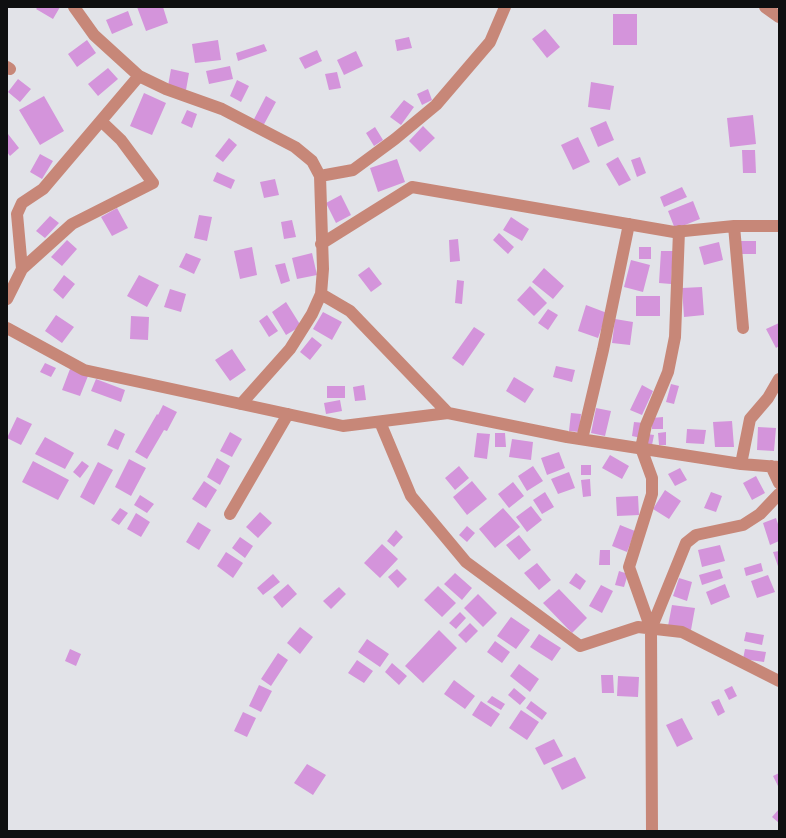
<!DOCTYPE html>
<html>
<head>
<meta charset="utf-8">
<style>
	body { margin:0 }
	#map { position:relative; width:786px; height:838px; overflow:hidden; background:#e2e3e8; font-family:"DM Sans",sans-serif }
	canvas { display:block }
	.frame { position:absolute; inset:0; border:8px solid #0e0f10; pointer-events:none }
</style>
</head>
<body>
<div id="map">
<canvas width="786" height="838"></canvas>
<div class="frame"></div>
</div>
<script>
const context = document.querySelector('canvas').getContext('2d');
context.lineJoin = 'round';
function fillPath(path, color) { context.fillStyle = color; context.fill(path, 'evenodd'); }
function trace(path, color, width, dash) { context.strokeStyle = color; context.lineWidth = width; context.lineCap = dash ? 'butt' : 'round'; context.setLineDash(dash || []); context.stroke(path); }
fillPath(new Path2D(`
	M38,7H60L53,19L36,9Z
	M137,7H163L168,23L146,31Z
	M128,11L133,25L112,34L106,20Z
	M613,14H637V45H613Z
	M545,29L560,47L547,58L532,39Z
	M409,37L412,48L397,51L395,40Z
	M87,40L96,53L77,67L68,54Z
	M218,40L221,60L195,63L192,44Z
	M264,44L267,51L238,61L236,53Z
	M317,50L322,61L305,69L299,58Z
	M356,51L363,66L344,75L337,60Z
	M230,66L233,79L209,84L206,71Z
	M108,68L118,79L98,96L88,84Z
	M171,69L189,73L186,90L168,86Z
	M337,72L341,88L329,90L325,74Z
	M18,79L31,89L20,102L8,92Z
	M237,80L249,86L241,102L230,96Z
	M591,82L614,86L610,110L588,107Z
	M428,89L432,100L422,105L417,94Z
	M144,93L166,103L152,135L130,126Z
	M44,96L64,131L40,145L19,110Z
	M266,96L276,102L262,128L252,123Z
	M404,100L414,107L401,125L390,117Z
	M187,110L197,114L192,128L181,123Z
	M753,115L756,144L730,147L727,118Z
	M606,121L614,140L598,147L590,128Z
	M423,126L435,138L420,152L409,141Z
	M375,127L383,140L374,146L366,133Z
	M8,134L19,148L10,156L7,152Z
	M578,137L590,162L573,170L561,145Z
	M229,138L237,145L223,162L215,156Z
	M742,150H755L756,173H743Z
	M40,154L53,161L42,179L30,172Z
	M618,157L631,180L619,186L606,164Z
	M640,157L646,173L637,177L631,160Z
	M397,159L405,182L378,192L370,168Z
	M217,172L235,180L231,189L213,181Z
	M275,179L279,195L264,198L260,182Z
	M682,187L687,197L664,207L660,197Z
	M341,195L351,215L336,223L326,203Z
	M693,201L700,219L675,229L668,211Z
	M117,208L128,228L112,236L101,217Z
	M199,215L212,217L207,241L194,238Z
	M50,216L59,223L45,238L36,231Z
	M511,217L529,229L522,241L503,230Z
	M292,220L296,237L284,239L281,222Z
	M499,233L514,247L508,254L493,240Z
	M458,239L460,261L450,262L449,240Z
	M67,240L77,249L62,266L51,257Z
	M737,241H756V254H737Z
	M719,242L723,260L704,265L699,247Z
	M252,247L257,275L240,279L234,251Z
	M639,247H651V259H639Z
	M661,251H673L671,284L659,283Z
	M186,253L201,259L194,274L179,267Z
	M312,253L317,275L297,279L292,258Z
	M631,260L650,265L643,292L624,287Z
	M285,263L290,281L281,284L275,265Z
	M369,267L382,284L371,292L358,275Z
	M544,268L564,286L553,299L532,282Z
	M64,275L75,284L63,299L53,290Z
	M139,275L159,285L147,307L127,296Z
	M457,280L464,281L462,304L455,303Z
	M530,286L547,303L534,316L517,300Z
	M702,287L704,315L684,317L682,288Z
	M170,289L186,294L181,312L164,307Z
	M636,296H660V316H636Z
	M286,302L301,326L286,335L272,312Z
	M586,305L607,313L598,338L578,331Z
	M548,309L558,315L548,330L538,323Z
	M323,312L342,322L332,340L313,329Z
	M56,315L74,327L62,343L45,331Z
	M267,315L278,331L269,337L259,321Z
	M131,316L149,317L148,340L130,339Z
	M615,319L633,322L630,345L612,343Z
	M779,323V346L776,348L766,329Z
	M474,327L485,334L463,366L452,358Z
	M312,337L322,345L310,360L300,352Z
	M232,349L246,370L230,381L215,360Z
	M45,363L56,368L51,377L40,372Z
	M556,366L575,370L572,382L553,377Z
	M70,369L88,376L80,396L62,390Z
	M514,377L534,389L525,403L506,391Z
	M96,379L125,390L121,402L91,391Z
	M671,384L679,386L674,404L666,402Z
	M364,385L366,400L355,401L353,387Z
	M642,385L653,391L642,415L630,410Z
	M327,386H345V398H327Z
	M340,400L342,411L326,414L324,403Z
	M163,405L177,412L167,431L164,430L147,459L135,452L157,414L158,415Z
	M596,408L611,411L605,436L591,433Z
	M571,413L581,414L579,432L569,431Z
	M17,417L32,424L21,445L7,438Z
	M663,417V429H652V418Z
	M732,421L734,447H715L713,422Z
	M634,422L644,423L641,438L632,436Z
	M758,427L776,428L774,451L757,450Z
	M115,429L125,434L118,450L107,445Z
	M687,429L706,430L704,444L686,443Z
	M230,432L242,439L232,457L220,451Z
	M666,432V445H659L658,433Z
	M477,433L490,434L487,459L474,457Z
	M495,433H505L506,447H495Z
	M647,434L654,435L652,445L645,444Z
	M45,437L74,453L65,469L35,454Z
	M512,439L533,442L531,460L509,457Z
	M559,452L565,468L547,475L541,458Z
	M610,455L629,466L622,479L602,468Z
	M217,458L230,466L220,485L207,477Z
	M129,459L146,468L131,496L115,487Z
	M33,461L69,480L58,500L22,482Z
	M82,461L89,466L80,478L73,472Z
	M98,462L113,470L94,505L80,497Z
	M581,465H591V475H581Z
	M459,466L469,478L455,490L445,478Z
	M533,466L543,481L527,491L518,476Z
	M680,468L687,480L675,486L668,474Z
	M569,472L575,488L558,494L551,479Z
	M756,476L765,493L752,500L743,483Z
	M590,479L591,496L583,497L581,480Z
	M204,481L217,490L206,508L192,499Z
	M472,481L487,499L467,515L453,497Z
	M513,482L524,496L509,508L498,494Z
	M665,490L681,501L669,519L653,509Z
	M545,492L554,507L542,514L533,500Z
	M711,492L722,496L716,512L704,508Z
	M140,495L154,504L147,513L134,505Z
	M638,496L639,515L617,516L616,497Z
	M531,506L542,520L527,532L516,517Z
	M120,508L128,513L119,525L111,520Z
	M503,508L520,527L495,548L479,529Z
	M260,512L272,523L258,538L246,527Z
	M136,513L150,522L141,537L127,529Z
	M776,518L779,527V541L770,545L763,523Z
	M198,522L211,530L199,550L186,542Z
	M620,525L635,531L627,552L612,546Z
	M467,526L475,533L467,542L459,535Z
	M396,530L403,537L394,547L387,541Z
	M519,535L531,550L519,560L506,545Z
	M240,537L253,546L245,558L232,548Z
	M382,544L398,559L380,578L364,563Z
	M720,545L725,561L702,567L698,550Z
	M600,550H610V565H599Z
	M779,551V569L773,552Z
	M226,552L243,563L233,578L217,566Z
	M537,563L551,580L539,590L524,573Z
	M761,563L763,571L746,576L744,568Z
	M397,569L407,579L398,588L388,577Z
	M720,569L723,578L702,585L699,575Z
	M619,571L628,574L624,587L615,585Z
	M455,573L472,588L462,600L444,584Z
	M576,573L586,581L580,590L569,583Z
	M273,574L280,582L263,595L257,588Z
	M768,575L775,592L757,598L751,581Z
	M679,578L692,582L687,601L673,596Z
	M288,584L297,594L282,608L273,597Z
	M725,584L730,597L711,605L706,592Z
	M601,585L613,591L602,613L589,606Z
	M438,586L456,603L442,617L424,600Z
	M339,587L346,594L331,609L323,601Z
	M559,589L587,618L572,633L543,603Z
	M478,594L497,613L483,627L464,608Z
	M672,605L695,608L691,630L668,626Z
	M460,612L466,618L456,629L449,623Z
	M511,617L530,630L516,649L497,636Z
	M470,623L478,631L466,643L458,635Z
	M300,627L313,637L300,654L287,643Z
	M439,630L457,648L423,683L405,666Z
	M746,632L764,635L762,645L744,641Z
	M539,634L561,648L552,661L530,647Z
	M367,639L389,654L380,667L358,652Z
	M495,641L510,652L502,663L487,652Z
	M70,649L81,654L76,666L65,661Z
	M745,649L766,652L764,662L743,659Z
	M278,653L288,660L271,686L261,679Z
	M357,660L373,671L364,683L348,673Z
	M392,663L407,676L399,685L385,672Z
	M519,664L539,679L530,692L510,676Z
	M601,675H613L614,693H602Z
	M618,676L639,677L638,697L617,696Z
	M454,680L475,696L465,709L444,694Z
	M259,685L272,691L261,712L249,706Z
	M732,686L737,696L729,700L724,690Z
	M514,688L526,698L520,705L508,695Z
	M492,696L505,704L501,710L487,702Z
	M719,699L725,712L718,716L711,702Z
	M481,701L500,714L491,727L472,715Z
	M531,701L547,713L542,720L526,708Z
	M521,710L539,722L527,740L509,728Z
	M243,712L256,718L247,737L234,731Z
	M682,718L693,739L677,747L666,725Z
	M554,739L563,756L544,765L535,748Z
	M575,757L586,778L562,790L551,768Z
	M307,764L326,775L313,795L294,783Z
	M779,773V788L773,776Z
	M779,809V823L772,817Z`), '#d494db');
trace(new Path2D(`
	M74,7L94,35L139,76L166,89L222,109L295,147L312,161L320,176L323,269L321,294L312,314L290,349L241,404
	M765,7L779,17
	M7,67L10,69
	M320,176L353,170L395,139L436,105L490,42L505,7
	M734,226L743,328
	M321,244L412,187L674,232L734,226H779
	M22,269L72,224L153,183L121,140L101,121
	M321,294L350,311L448,413
	M7,299L22,269L17,214L22,203L43,189L139,76
	M7,328L84,370L343,426L448,413L567,437L741,464L779,467
	M380,422L411,496L466,562L580,646L638,627L682,632L779,681
	M582,439L603,350L629,224
	M741,464L750,419L768,398L779,379
	M771,466L779,483
	M230,514L288,414
	M651,629L686,543L696,535L743,525L760,514L779,494
	M652,831L651,629L629,567L652,494V478L641,448L646,425L668,372L675,337L679,231`), '#c78778', 12);
</script>
</body>
</html>
